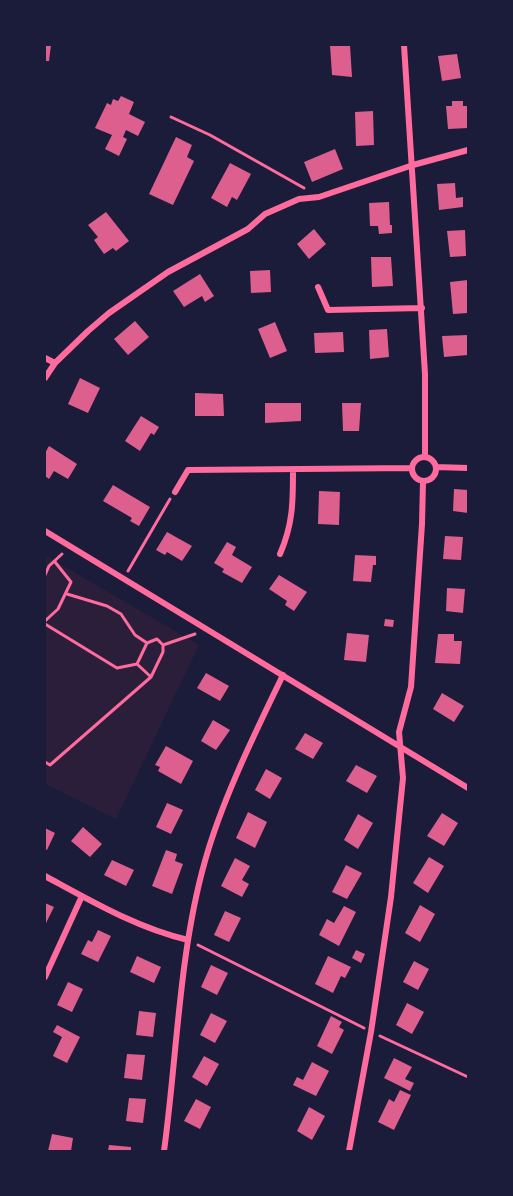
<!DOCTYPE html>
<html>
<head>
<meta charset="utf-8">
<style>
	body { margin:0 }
	#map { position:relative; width:513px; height:1196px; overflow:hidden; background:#1b1b3a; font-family:Manrope,sans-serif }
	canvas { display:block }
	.frame { position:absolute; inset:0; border:46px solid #1b1b3a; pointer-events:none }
</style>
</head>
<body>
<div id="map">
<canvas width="513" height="1196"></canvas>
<div class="frame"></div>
</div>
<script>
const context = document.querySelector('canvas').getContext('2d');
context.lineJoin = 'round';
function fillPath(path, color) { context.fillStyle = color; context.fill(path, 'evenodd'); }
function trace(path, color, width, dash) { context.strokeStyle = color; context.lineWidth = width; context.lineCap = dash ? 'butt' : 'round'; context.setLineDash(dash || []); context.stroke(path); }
fillPath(new Path2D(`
	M45,555L199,645L116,819L45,784Z`), '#2a1e3b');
fillPath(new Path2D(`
	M45,45H51L49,61H45Z
	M330,45H350L352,77L332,75Z
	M457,54L461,78L442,81L438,56Z
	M121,96L134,102L129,114L145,122L138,136L126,130L123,137L127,139L119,156L105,149L112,135L95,128L107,103L111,105L113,99L118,101Z
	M452,101H463V106H468V128L448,129L446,106H452Z
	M373,111L374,145L356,146L355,112Z
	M176,137L192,145L187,157L194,161L173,205L149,194Z
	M335,149L343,169L312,182L304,162Z
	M230,163L251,174L237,200L232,197L227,207L211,198Z
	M455,183L456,198L463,197V207L439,210L437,184Z
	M389,202L390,225H392V233L379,234L378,226H370L369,203Z
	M106,212L129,241L116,251L113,248L104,254L94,240L98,237L88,225Z
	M314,229L326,244L309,259L297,244Z
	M465,230L466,256L450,257L447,231Z
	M371,257H391L393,286L372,287Z
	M270,270L271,292L251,293L250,271Z
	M200,274L214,296L205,302L202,296L184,307L173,291Z
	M468,280V313L453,314L450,282Z
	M135,321L149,337L128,355L114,339Z
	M275,322L287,351L270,358L258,329Z
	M387,329L389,357L370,359L369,330Z
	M343,332L344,352L315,353L314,333Z
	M468,335V355L444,357L442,336Z
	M80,378L100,388L88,413L68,404Z
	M195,393L223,394L224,416H195Z
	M265,403H301V421L265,423Z
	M342,403H361L359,431H343Z
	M141,416L159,427L154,435L151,433L140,451L125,441Z
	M49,446L77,464L68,479L54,471L49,479L45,476V453Z
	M113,485L150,507L139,526L130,521L132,518L103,501Z
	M454,489L468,490V513L453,511Z
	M319,491L340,492L339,525L318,524Z
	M167,532L192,546L182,561L167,552L165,555L156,550Z
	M445,536L463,537L461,560L443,559Z
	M227,542L236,547L232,555L252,567L242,583L222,572L224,569L214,563Z
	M355,555L376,556V565H373L371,582L353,581Z
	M279,575L307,592L294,611L285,605L287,601L269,589Z
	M447,588L465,589L463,613L446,611Z
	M385,619L394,620L393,627L384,626Z
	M347,633L369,635L366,662L344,660Z
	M438,634H454V641H462L460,664L435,663Z
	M206,673L229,686L220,701L197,688Z
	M442,693L464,706L454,722L433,709Z
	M213,720L230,730L216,750L201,741Z
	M305,733L323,743L313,759L295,749Z
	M166,746L193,761L181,784L158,771L160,767L155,765Z
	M356,765L377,776L367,793L346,781Z
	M266,769L282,778L270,799L255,790Z
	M167,803L183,810L171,834L156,827Z
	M248,812L267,822L255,848L236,838Z
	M442,813L458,823L444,846L427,836Z
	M358,814L373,823L358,849L344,840Z
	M83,827L102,844L90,857L71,841Z
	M45,828L55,833L47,850L45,849Z
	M166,850L177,854L175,861L183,864L172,894L152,886Z
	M429,857L444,866L428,893L413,883Z
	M235,858L250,866L242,880L249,884L242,897L221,886Z
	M112,860L134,870L126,886L104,875Z
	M346,865L362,873L347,899L332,892Z
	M45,903L54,907L45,925Z
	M420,905L435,914L420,942L405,933Z
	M344,906L356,912L339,946L319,935L327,919L334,923Z
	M225,911L241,918L229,942L214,935Z
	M98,930L111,936L98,962L81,954L88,940L92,942Z
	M356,950L365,954L361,963L352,958Z
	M137,956L161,967L154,983L130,972Z
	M328,956L351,967L345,978L341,976L333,993L315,984Z
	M414,961L429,969L418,990L403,982Z
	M211,965L228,973L217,995L201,987Z
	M68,982L83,989L72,1012L57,1005Z
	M407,1003L424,1012L412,1034L396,1025Z
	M139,1011L156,1013L153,1037L136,1035Z
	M211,1013L227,1021L215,1043L200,1035Z
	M331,1016L342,1022L339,1027L344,1030L332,1054L317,1046Z
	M57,1025L80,1037L67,1063L53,1056L62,1037L53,1032Z
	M127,1054L145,1055L142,1080L124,1078Z
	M204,1056L219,1064L207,1086L192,1077Z
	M394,1058L412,1067L405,1079L414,1083L410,1091L384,1078Z
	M312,1062L329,1071L316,1096L293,1085L297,1077L303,1080Z
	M400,1090L411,1095L394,1130L378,1122L389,1099L394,1102Z
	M129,1098L146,1099L143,1123L126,1121Z
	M196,1099L211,1107L200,1129L184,1121Z
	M309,1107L325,1116L312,1140L297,1131Z
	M52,1134L73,1138L71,1151H48Z
	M109,1145L131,1147V1151H108Z`), '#dd5f8e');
trace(new Path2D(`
	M171,117L210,135L304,188
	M128,571L170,499
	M45,575L49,566L62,554
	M67,594L107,606L121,614L135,635L147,643
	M45,621L58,609L71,582L55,562
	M45,624L117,668L137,664
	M163,645L195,634
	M137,664L147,643L157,639L163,645
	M137,664L151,677
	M45,762L50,765L151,677L163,652V645
	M198,945L364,1028
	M380,1036L468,1077`), '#ff6b9d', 3);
trace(new Path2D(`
	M404,45L425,374V457
	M318,287L328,310L422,308
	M45,358L55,363
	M45,378L55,363L88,331L109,313L168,272L248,229L265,214L299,199L319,197L413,165L468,150
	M412 469a12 12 0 1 1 24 0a12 12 0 1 1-24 0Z
	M436,467L468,468
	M175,492L188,470L412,468
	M45,531L468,788
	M280,554C293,524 293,502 293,470
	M45,876C91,901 137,928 188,940
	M45,977L82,896
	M164,1151C177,1057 179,952 205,861C222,800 255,733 283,675
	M349,1151L371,1032L391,897L403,778L399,732L411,687L422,524L423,481`), '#ff6b9d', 6);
</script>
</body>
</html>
